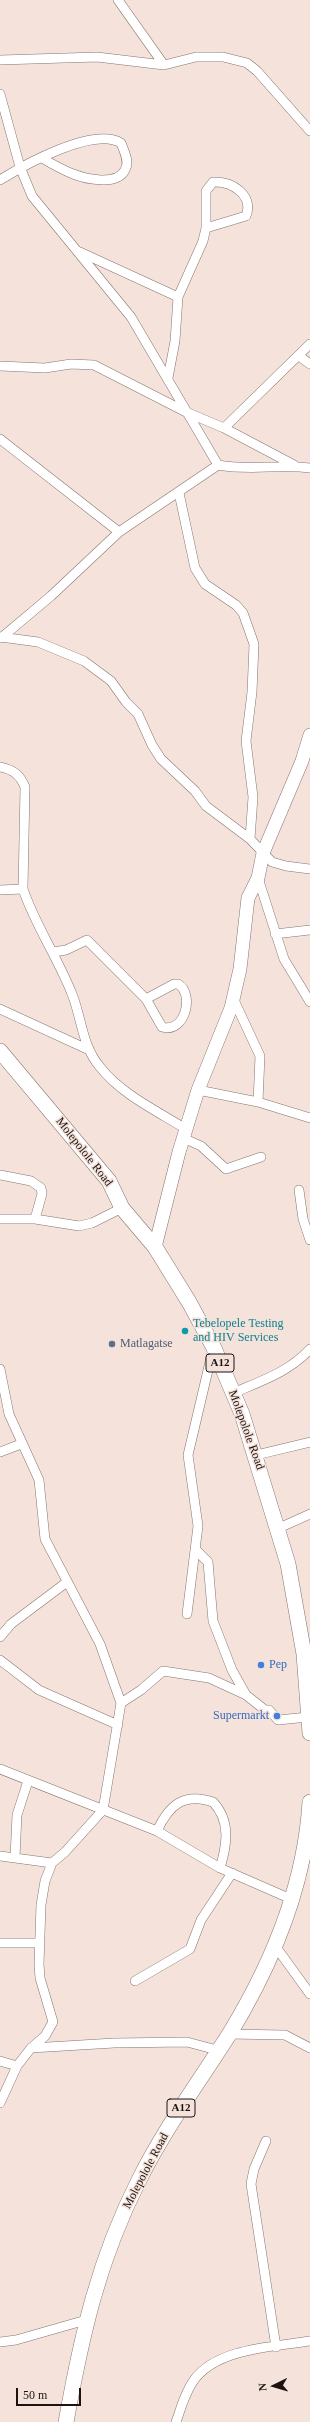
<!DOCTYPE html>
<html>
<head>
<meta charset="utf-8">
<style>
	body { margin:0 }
	#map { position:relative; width:310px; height:2422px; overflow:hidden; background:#f5e2db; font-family:Georgia,serif }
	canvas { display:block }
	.north { position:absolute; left:254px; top:2366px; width:40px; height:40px; -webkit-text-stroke:3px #f5e2db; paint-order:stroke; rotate:265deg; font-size:11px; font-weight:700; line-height:16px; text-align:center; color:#1a1311 }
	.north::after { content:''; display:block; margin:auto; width:14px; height:18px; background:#1a1311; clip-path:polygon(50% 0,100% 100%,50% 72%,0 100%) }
	.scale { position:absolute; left:16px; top:2388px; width:65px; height:18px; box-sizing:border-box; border:2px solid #1a1311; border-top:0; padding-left:5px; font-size:12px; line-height:14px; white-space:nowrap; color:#1a1311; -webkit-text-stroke:3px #f5e2db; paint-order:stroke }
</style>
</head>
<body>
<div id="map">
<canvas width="310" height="2422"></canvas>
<div class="north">N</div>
<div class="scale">50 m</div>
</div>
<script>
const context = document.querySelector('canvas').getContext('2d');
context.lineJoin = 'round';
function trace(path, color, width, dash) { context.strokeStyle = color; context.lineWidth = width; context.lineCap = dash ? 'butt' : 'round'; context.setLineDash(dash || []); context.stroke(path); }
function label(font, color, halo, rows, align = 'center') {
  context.font = font + ' Georgia,serif'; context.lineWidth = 3; context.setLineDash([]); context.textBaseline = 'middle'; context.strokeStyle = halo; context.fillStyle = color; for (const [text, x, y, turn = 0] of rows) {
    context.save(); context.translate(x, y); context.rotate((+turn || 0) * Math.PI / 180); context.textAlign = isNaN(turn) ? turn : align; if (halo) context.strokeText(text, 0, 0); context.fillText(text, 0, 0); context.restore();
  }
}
const street = new Path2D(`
	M118,0L164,65
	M0,60L97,57L164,65L196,57H223L247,63L257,71L310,131
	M0,94L20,167L32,196L131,317L218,465C248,471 280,464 310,468
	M0,180C24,165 94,126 121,143C124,151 130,162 125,170C117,186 86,179 73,174C63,170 52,164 42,158
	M80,252L178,297
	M299,356L310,364
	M0,366L45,368L71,364L94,365L186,412L224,428L294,465
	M168,378L175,341L178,297L203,241L206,228V191L213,182C233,181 254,196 246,216L206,228
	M224,428L310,344
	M0,439L119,532
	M179,493L195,568L205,584L236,605L243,613L254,644L252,692L246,741L253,797L250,839
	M0,637L38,642L84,661L111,681L126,702L138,714L152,745L161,759L195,791L206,806L250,839L272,862L286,866L310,869
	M1,638L51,596L119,532L218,465
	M0,767C14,770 20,775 25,787L23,889L0,890
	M258,878L284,959L310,1002
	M23,889C35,925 58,958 72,994C82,1019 82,1046 100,1067C121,1094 157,1111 186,1129
	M275,934L310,930
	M53,952L66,950L87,940L146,999L162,1027C185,1034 195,994 178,984H174L146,999
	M233,998L260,1056L258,1102
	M0,1009L87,1049
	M198,1090L258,1102L310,1118
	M183,1138L201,1146L226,1169L261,1157
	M0,1175L31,1181L41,1188L42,1194L35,1219
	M299,1190L303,1219L310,1240
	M0,1219H35L79,1226L92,1223L122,1208
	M0,1369L9,1414L39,1480L45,1539L100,1644L121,1703L103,1810L65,1852L52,1863L45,1881L41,1905L39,1964L40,1978L53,2022L45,2036L31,2048
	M233,1393C261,1381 289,1372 310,1349
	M0,1452L21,1444
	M256,1455L310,1442
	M279,1528L310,1514
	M195,1549L208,1562L213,1621L232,1670L246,1695L265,1710H269L278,1720L308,1717
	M187,1614L198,1526L188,1455L213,1349
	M0,1637L11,1624L67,1582
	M0,1660L39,1690L118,1725
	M121,1703L141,1690L163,1671L209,1678L246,1695
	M0,1769L157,1831L220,1868L291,1899
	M157,1831C169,1805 184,1792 213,1802C231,1821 227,1845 220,1868
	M0,1856L52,1863
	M15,1857L17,1815L28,1781
	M0,1943H40
	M276,1947L310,1994
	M135,1981L190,1949L201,1920L232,1873
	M229,2034L285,2035L310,2048
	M0,2061L17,2066
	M0,2103L17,2066L31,2048L114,2043L187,2042L217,2050
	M266,2141L254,2169L251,2184L276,2347
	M0,2342L16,2340L86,2320
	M176,2422C181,2408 185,2392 194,2380C217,2348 273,2347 310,2341`);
const secondary = new Path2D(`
	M155,1247L179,1152L198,1090L231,1008L240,969L248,898L258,878L263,853L302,761L310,735`);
const primary = new Path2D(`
	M0,1051L109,1181L122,1208L155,1247L189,1302L214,1348L242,1414L288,1564L304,1654L310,1733
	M66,2422C82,2334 98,2261 139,2180C165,2128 199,2082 230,2033C272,1964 305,1884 310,1802`);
trace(street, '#85746e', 10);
trace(secondary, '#85746e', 14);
trace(primary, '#85746e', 16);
trace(street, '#fff', 9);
trace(secondary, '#fff', 13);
trace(primary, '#fff', 15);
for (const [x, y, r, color] of [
	[185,1331,4,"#0f9aa8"],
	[112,1344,4,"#5c6f8a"],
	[261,1665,4,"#3f7fe0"],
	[277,1716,4,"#3f7fe0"]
]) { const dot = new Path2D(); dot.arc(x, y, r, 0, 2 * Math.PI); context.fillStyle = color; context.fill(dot); trace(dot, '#f5e2db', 1.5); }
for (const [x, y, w] of [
	[220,1363,28],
	[181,2108,28]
]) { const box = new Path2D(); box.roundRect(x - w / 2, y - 9, w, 18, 3); context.fillStyle = '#f5e2db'; context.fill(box); trace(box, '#1a1311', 1); }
label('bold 11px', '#1a1311', null, [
	["A12",220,1363],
	["A12",181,2108]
]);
label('12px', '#1a1311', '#f5e2db', [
	["Molepolole Road",84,1152,52],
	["Molepolole Road",246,1430,70],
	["Molepolole Road",146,2171,-62]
]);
label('12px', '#0d838f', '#f5e2db', [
	["Tebelopele Testing",193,1324],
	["and HIV Services",193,1338]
], 'left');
label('12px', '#4e5e75', '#f5e2db', [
	["Matlagatse",120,1344]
], 'left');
label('12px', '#366cbe', '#f5e2db', [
	["Pep",269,1665],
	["Supermarkt",269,1716,"right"]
], 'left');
</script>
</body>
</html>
